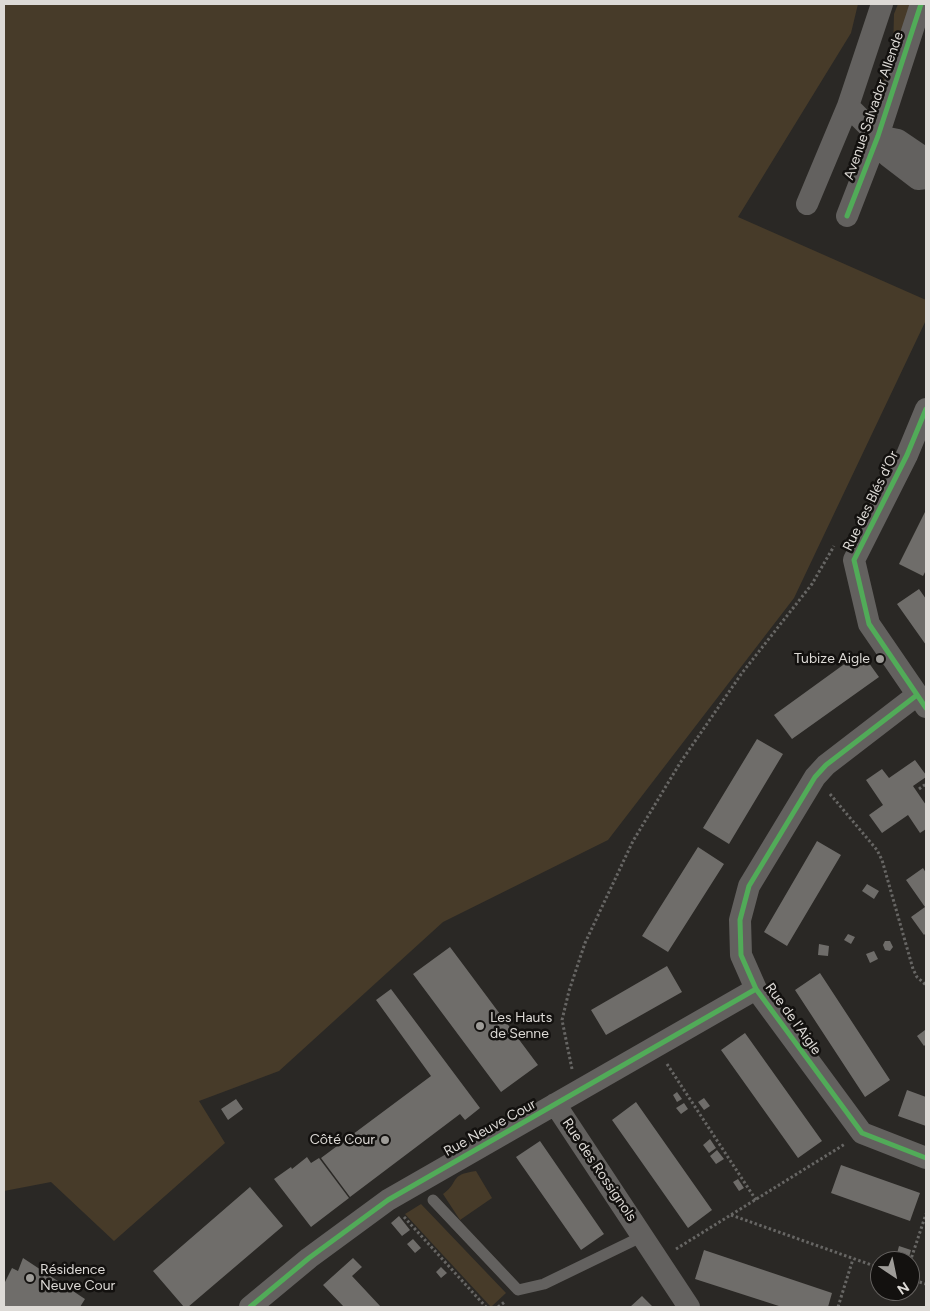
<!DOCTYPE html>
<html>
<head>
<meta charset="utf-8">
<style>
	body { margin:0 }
	#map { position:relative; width:930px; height:1311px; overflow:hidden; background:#2a2825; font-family:Figtree,sans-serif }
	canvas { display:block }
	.frame { position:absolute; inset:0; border:5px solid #dddad6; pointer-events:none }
	.north { position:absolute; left:870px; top:1251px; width:50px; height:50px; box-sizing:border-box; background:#13110f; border:1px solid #64615f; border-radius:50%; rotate:146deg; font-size:14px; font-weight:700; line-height:20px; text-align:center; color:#dddad6 }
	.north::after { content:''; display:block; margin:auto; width:18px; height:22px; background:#9e9c98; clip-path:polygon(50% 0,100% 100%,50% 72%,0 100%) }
</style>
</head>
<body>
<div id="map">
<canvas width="930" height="1311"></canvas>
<div class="frame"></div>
<div class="north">N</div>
</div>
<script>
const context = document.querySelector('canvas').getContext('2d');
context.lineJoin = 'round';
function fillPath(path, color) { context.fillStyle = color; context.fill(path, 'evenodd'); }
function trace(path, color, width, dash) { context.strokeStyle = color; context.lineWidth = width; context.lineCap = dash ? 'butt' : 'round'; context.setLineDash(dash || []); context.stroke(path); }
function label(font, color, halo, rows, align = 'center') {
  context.font = font + ' Figtree,sans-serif'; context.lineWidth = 5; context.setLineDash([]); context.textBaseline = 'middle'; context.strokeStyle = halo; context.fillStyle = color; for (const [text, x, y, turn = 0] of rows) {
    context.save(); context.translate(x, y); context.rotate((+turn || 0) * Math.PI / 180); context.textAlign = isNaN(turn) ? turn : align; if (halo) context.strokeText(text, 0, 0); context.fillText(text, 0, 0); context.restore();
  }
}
fillPath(new Path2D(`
	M4,4H858L851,33L738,217L926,300V320L794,598L608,840L443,922L279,1071L199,1101L225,1143L114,1241L51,1182L4,1191Z
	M898,4H914L877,111L871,103L893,50L894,14Z
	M476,1171L492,1198L460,1220L443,1194C460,1182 448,1175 476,1171Z
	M421,1204L506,1293L491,1307L405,1214Z`), '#473b29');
fillPath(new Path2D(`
	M926,510V570L923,576L899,564Z
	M919,589L926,599V645L897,604Z
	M861,652L879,677L792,739L774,715Z
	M757,739L783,754L729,844L703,828Z
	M915,760L926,775V777L913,786L926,805V829L920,833L908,815L882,833L869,815L883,805L866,780L882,769L889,778Z
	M817,841L841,855L787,946L764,932Z
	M698,847L724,864L668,952L642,936Z
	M923,868L926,873V933L924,935L911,917L925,907L906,880Z
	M867,884L879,891L874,899L862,891Z
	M848,934L855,937L851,944L844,940Z
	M885,941H890L893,947L890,951L885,950L883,945Z
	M819,944L829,946L828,956L818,955Z
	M450,947L538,1065L501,1092L413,974Z
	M874,951L878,959L870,963L866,954Z
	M667,966L682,992L606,1035L591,1010Z
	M820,973L890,1080L865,1097L795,990Z
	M391,989L480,1108L465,1120L460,1114L350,1197L321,1158L431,1076L376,1000Z
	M925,1030L926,1044L924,1046L917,1036Z
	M745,1033L822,1141L798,1158L721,1050Z
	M907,1090L926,1097V1126L898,1116Z
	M677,1092L682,1099L677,1102L673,1095Z
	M704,1098L710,1106L704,1110L698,1102Z
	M236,1099L243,1109L228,1120L221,1109Z
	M636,1102L712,1210L688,1228L612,1120Z
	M684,1103L688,1109L681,1114L676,1108Z
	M710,1139L716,1148L709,1153L703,1145Z
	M540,1141L604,1234L581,1250L516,1157Z
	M717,1150L724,1159L716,1164L710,1156Z
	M307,1157L311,1163L319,1158L349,1198L311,1227L274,1179L291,1167L292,1169Z
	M841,1165L920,1193L910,1221L831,1193Z
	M738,1179L744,1188L739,1191L733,1182Z
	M250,1187L283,1226L188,1307H184L153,1271Z
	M399,1216L410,1230L402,1236L391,1223Z
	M413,1239L421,1248L415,1253L407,1244Z
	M899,1246L911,1250L908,1261H895Z
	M704,1250L832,1293L828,1307H782L695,1279Z
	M23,1258L85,1299L80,1307H4V1284L12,1268L18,1271Z
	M353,1258L362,1267L352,1276L381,1307H344L323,1285Z
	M441,1267L447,1273L441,1278L436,1272Z
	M642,1296L653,1307H630Z`), '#6f6d6a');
trace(new Path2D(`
	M919,789L926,784
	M830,794L877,850L882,860L913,969L917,977L926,985
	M667,1064L756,1200
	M572,1069L562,1020L569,991L585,943L633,841L680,763L742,673L812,584L834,546
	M731,1215L880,1268
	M404,1217L486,1307
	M676,1249L845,1144
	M910,1262L926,1214
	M910,1279L926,1284
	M498,1307L506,1301
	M838,1307L853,1259`), '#676664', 3, [2.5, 2.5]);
trace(new Path2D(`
	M433,1200L518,1290L544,1284L643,1236`), '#63615f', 11);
trace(new Path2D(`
	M848,106L878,136L888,156L918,179L926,178
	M878,136L898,140L926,159
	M807,204L848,106L882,4
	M847,216L878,136L921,4
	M917,695L826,765L815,777L749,886L740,920L741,955L756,989L862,1133L926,1158
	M926,707L869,624L854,560L907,455L926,409
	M555,1104L689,1307
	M250,1307L309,1258L388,1200L756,989`), '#63615f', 22);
trace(new Path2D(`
	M847,216L878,136L921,4
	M926,409L907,455L854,560L869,624L926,708
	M917,695L826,765L815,777L749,886L740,920L741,955L756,989L862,1133L926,1158
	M250,1307L309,1258L388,1200L756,989`), '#51ab58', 5);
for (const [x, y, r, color] of [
	[880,659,5,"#9e9c98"],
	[480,1026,5,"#9e9c98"],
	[385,1140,5,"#9e9c98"],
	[30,1278,5,"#9e9c98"]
]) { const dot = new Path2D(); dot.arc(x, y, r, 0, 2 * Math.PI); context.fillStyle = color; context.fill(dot); trace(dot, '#13110f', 2); }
label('14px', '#dddad6', '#13110f', [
	["Avenue Salvador Allende",874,106,-71],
	["Rue des Blés d'Or",871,501,-64],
	["Rue de l'Aigle",793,1019,54],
	["Rue Neuve Cour",490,1128,-29],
	["Rue des Rossignols",599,1170,56]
]);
label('14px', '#dddad6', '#13110f', [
	["Tubize Aigle",870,659],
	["Les Hauts",490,1018,"left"],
	["de Senne",490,1034,"left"],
	["Côté Cour",375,1140],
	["Résidence",40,1270,"left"],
	["Neuve Cour",40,1286,"left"]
], 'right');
</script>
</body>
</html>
